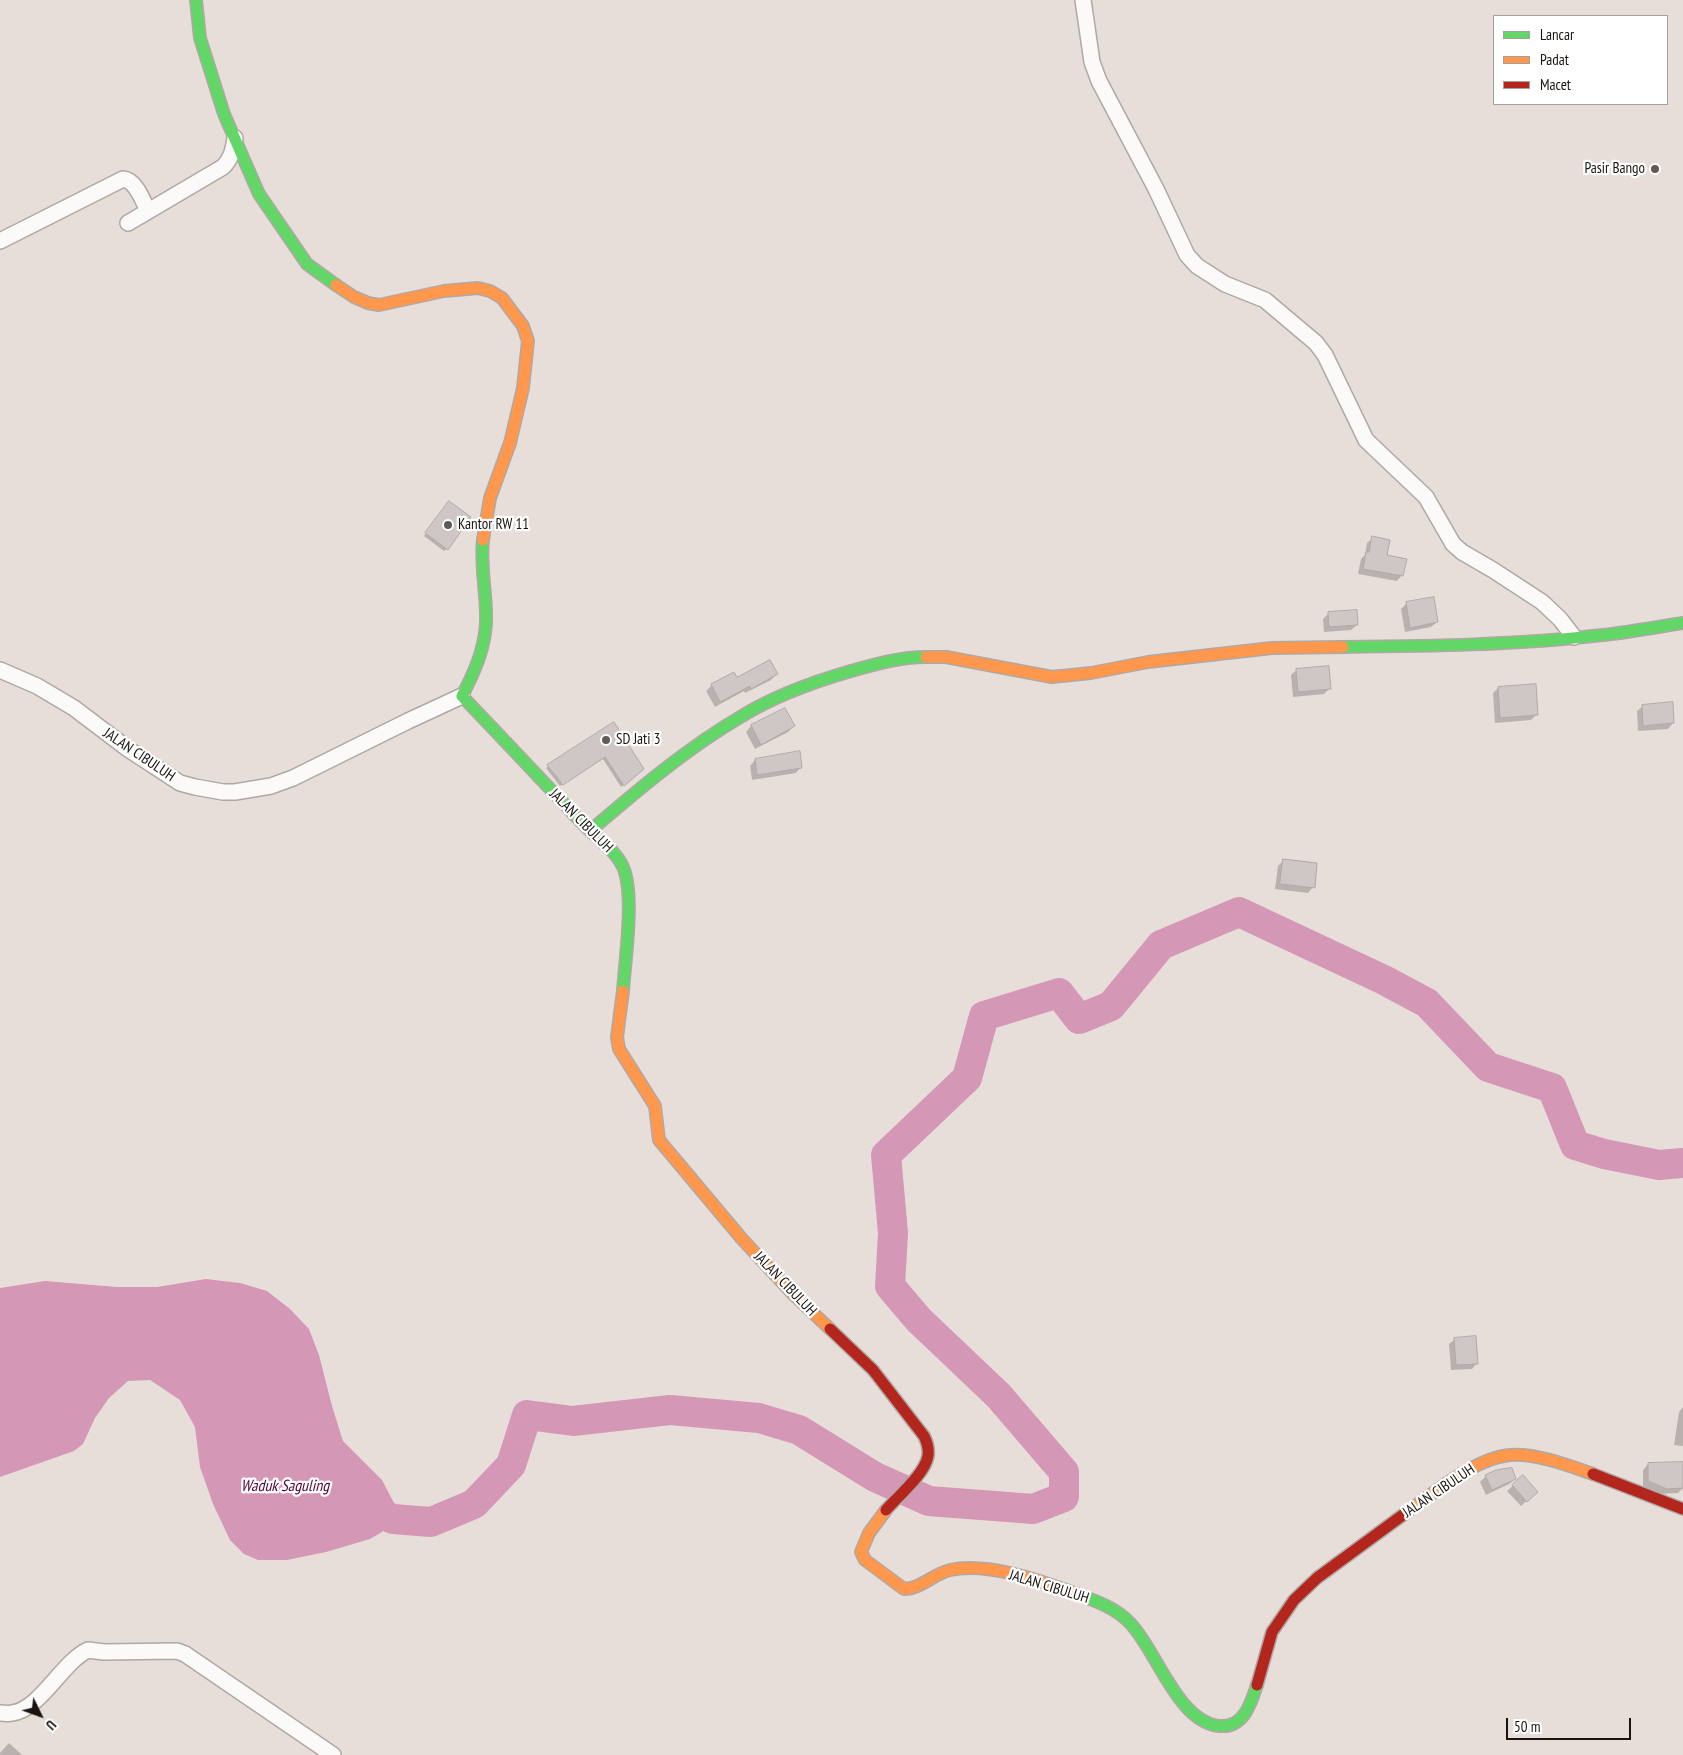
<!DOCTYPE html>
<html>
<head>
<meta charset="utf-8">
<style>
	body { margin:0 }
	#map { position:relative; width:1683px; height:1755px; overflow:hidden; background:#e7deda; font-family:"PT Sans Narrow",sans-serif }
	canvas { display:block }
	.legend { position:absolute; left:1493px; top:15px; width:175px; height:90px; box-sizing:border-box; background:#fff; border:1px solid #a3a1a0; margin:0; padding:6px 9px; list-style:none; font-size:15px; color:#191411 }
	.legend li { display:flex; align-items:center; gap:10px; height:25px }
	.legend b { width:25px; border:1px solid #a3a1a0 }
	.north { position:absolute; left:15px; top:1690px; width:50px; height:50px; -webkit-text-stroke:4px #fff; paint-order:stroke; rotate:132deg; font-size:14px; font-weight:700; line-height:20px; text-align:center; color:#191411 }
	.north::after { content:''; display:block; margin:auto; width:18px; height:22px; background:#191411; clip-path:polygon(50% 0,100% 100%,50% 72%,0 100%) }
	.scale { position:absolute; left:1506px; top:1718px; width:125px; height:22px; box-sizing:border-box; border:2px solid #191411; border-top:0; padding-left:6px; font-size:15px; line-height:18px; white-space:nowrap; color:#191411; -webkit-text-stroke:4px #fff; paint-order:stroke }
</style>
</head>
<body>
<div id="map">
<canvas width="1683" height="1755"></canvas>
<ul class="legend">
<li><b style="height:6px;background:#63d668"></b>Lancar</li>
<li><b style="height:6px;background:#ff974d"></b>Padat</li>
<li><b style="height:6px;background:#b3261e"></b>Macet</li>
</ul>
<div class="north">U</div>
<div class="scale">50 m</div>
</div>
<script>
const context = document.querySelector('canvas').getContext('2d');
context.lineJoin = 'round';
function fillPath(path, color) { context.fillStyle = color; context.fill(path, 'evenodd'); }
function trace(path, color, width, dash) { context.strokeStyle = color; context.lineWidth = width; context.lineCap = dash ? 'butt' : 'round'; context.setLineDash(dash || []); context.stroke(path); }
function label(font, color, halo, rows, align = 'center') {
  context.font = font + ' "PT Sans Narrow",sans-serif'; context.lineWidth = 4.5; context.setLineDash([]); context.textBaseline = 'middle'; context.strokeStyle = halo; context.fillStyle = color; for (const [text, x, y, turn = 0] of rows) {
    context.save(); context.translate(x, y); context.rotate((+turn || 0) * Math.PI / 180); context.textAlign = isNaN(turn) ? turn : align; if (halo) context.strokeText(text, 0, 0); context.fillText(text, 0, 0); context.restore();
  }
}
fillPath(new Path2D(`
	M206,1279L240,1283L267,1291L290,1309L309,1329L319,1355L332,1406L343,1441L382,1480L395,1505L393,1519L382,1532L370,1539L326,1552L287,1560H258L244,1554L230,1540L213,1504L200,1467L195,1427L180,1400L150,1380L128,1381L109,1398L95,1418L83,1444L74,1451L0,1477V1288L45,1281L117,1287H157Z`), '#d597b6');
fillPath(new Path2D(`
	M447,505V549L444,551L424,536Z
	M1373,538L1402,575L1397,581L1358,574L1361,559L1365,555L1367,543Z
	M1433,599L1437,622L1431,627L1405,632L1401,609L1406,604Z
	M1329,613L1357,625L1351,630L1324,632L1323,619Z
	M1297,670L1329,689L1324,694L1293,697L1291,675Z
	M733,674L736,679L776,674L771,680L745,693L744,691L715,707L706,691L712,685Z
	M1498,688L1537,714L1531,720L1495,723L1493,693Z
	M1643,706L1673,723L1668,729L1638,731L1637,711Z
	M785,709L794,726L788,732L755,749L746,732L751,726Z
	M613,724L642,769L621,787L603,759L560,786L546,768Z
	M755,760L801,767L796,773L752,780L750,766Z
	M1283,861L1313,887L1308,893L1275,889L1278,866Z
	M1455,1339L1477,1363L1472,1369L1451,1370L1449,1344Z
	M1683,1407V1446L1674,1445L1679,1412Z
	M1683,1463V1488L1678,1493L1661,1494L1643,1486V1470L1648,1464Z
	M1496,1472L1515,1479L1509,1484L1486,1495L1480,1482L1486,1476Z
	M1523,1477L1531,1497L1521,1506L1507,1491Z
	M9,1743L22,1755H0V1753Z`), '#0003');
trace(new Path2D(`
	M356,1503L393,1519L431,1522L474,1504L511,1465L527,1415L573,1421L670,1410L759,1418L799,1430L875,1477L929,1501L1033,1509L1064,1497V1472L998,1395L918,1319L890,1286L893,1233L886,1155L967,1078L984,1016L1059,993L1079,1019L1111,1006L1161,945L1239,912L1384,980L1427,1003L1488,1067L1552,1088L1575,1145L1604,1154L1659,1165L1683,1163`), '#d597b6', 30);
const building = new Path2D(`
	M449,501L471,517L448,550L425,533Z
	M1372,536L1390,540L1387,555L1407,559L1403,576L1363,569L1366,552H1369Z
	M1434,597L1438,622L1410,628L1406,602Z
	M1357,610L1358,625L1329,627L1328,612Z
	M770,660L778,674L751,689L750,686L720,702L711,684L734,672L737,677Z
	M1329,666L1331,689L1298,692L1296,669Z
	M1536,684L1538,715L1500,718L1498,687Z
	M1673,702L1674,723L1643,726L1642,705Z
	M785,708L795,726L761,745L751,725Z
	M614,722L644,769L624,786L605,757L563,785L547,765Z
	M800,751L802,768L757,775L755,759Z
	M1283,859L1317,863L1315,888L1280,884Z
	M1476,1336L1478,1364L1456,1365L1454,1338Z
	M1683,1462V1488L1667,1489L1648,1481V1463Z
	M1512,1468L1516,1479L1492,1490L1485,1475L1496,1470Z
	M1523,1475L1538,1492L1527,1502L1512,1485Z`);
fillPath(building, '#cec7c5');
trace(building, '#b0a9a7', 1);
const street = new Path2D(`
	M1083,0L1092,62L1099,81L1156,189L1187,255L1197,266L1225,284L1265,300L1316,343L1325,355L1366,440L1426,497L1453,544L1462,552L1493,570L1542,602L1560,619L1574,637
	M128,223L223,167C232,158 233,150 235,138
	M0,241L123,179C136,180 143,201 148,211
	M0,670L37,686L74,708L128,749L180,783L195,787L223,792H235L271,786L293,778L408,721L462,696
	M0,1713C4,1713 8,1714 12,1713C40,1710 62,1662 88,1650L104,1652L177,1651L185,1654L333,1755`);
const fast = new Path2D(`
	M196,0L200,38L224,114L259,194L307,264L336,285
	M483,540C480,567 487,595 486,622C485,649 474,673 462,696C502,738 542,780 582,823C595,837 615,849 623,867C635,894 625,960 623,991
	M1343,647C1430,646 1517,645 1603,635C1630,632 1657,627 1683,623
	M590,831C638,790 687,748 742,716C776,695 813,682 851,671C876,664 900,657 926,657
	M1077,1594C1096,1601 1116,1608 1130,1623C1157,1651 1178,1723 1220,1726C1244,1728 1251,1703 1257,1685`);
const slow = new Path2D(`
	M336,285L354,297L368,303L379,305L444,291L478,288L490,291L502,298L523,326L528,341L523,388L510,443L490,498L483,540
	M926,657H946L1052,677L1091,673L1148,662L1272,648L1343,647
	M623,991L617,1037L619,1049L655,1106L659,1140L742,1239L793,1294L830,1329
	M886,1510L869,1533L861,1552L865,1560L904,1589C921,1589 933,1574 950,1570C988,1562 1041,1581 1077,1594
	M1407,1512C1435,1492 1477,1457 1511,1455C1536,1453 1570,1466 1593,1474`);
const jam = new Path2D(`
	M830,1329L873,1370L924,1436C927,1442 929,1449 928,1456C925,1474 898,1496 886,1510
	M1593,1474L1683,1509
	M1257,1685L1272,1632L1294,1600L1317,1578L1407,1512`);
trace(street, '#afa8a5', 18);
trace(fast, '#afa8a5', 14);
trace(slow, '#afa8a5', 14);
trace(jam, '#afa8a5', 14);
trace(street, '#fbfaf9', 15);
trace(fast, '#63d668', 11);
trace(slow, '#ff974d', 11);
trace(jam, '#b3261e', 11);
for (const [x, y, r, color] of [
	[1655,169,5,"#615b57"],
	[448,525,5,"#615b57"],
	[606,740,5,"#615b57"]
]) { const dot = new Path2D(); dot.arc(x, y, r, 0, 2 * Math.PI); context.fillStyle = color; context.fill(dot); trace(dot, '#fff', 2); }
label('15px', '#191411', '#fff', [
	["Pasir Bango",1645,169,"right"],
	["Kantor RW 11",458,525],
	["SD Jati 3",616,740]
], 'left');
label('15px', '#191411', '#fff', [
	["JALAN CIBULUH",139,755,34],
	["JALAN CIBULUH",581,821,45],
	["JALAN CIBULUH",785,1284,46],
	["JALAN CIBULUH",1439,1491,-34],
	["JALAN CIBULUH",1049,1587,17]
]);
label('italic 16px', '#540538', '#fff', [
	["Waduk Saguling",285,1486]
]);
</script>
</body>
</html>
